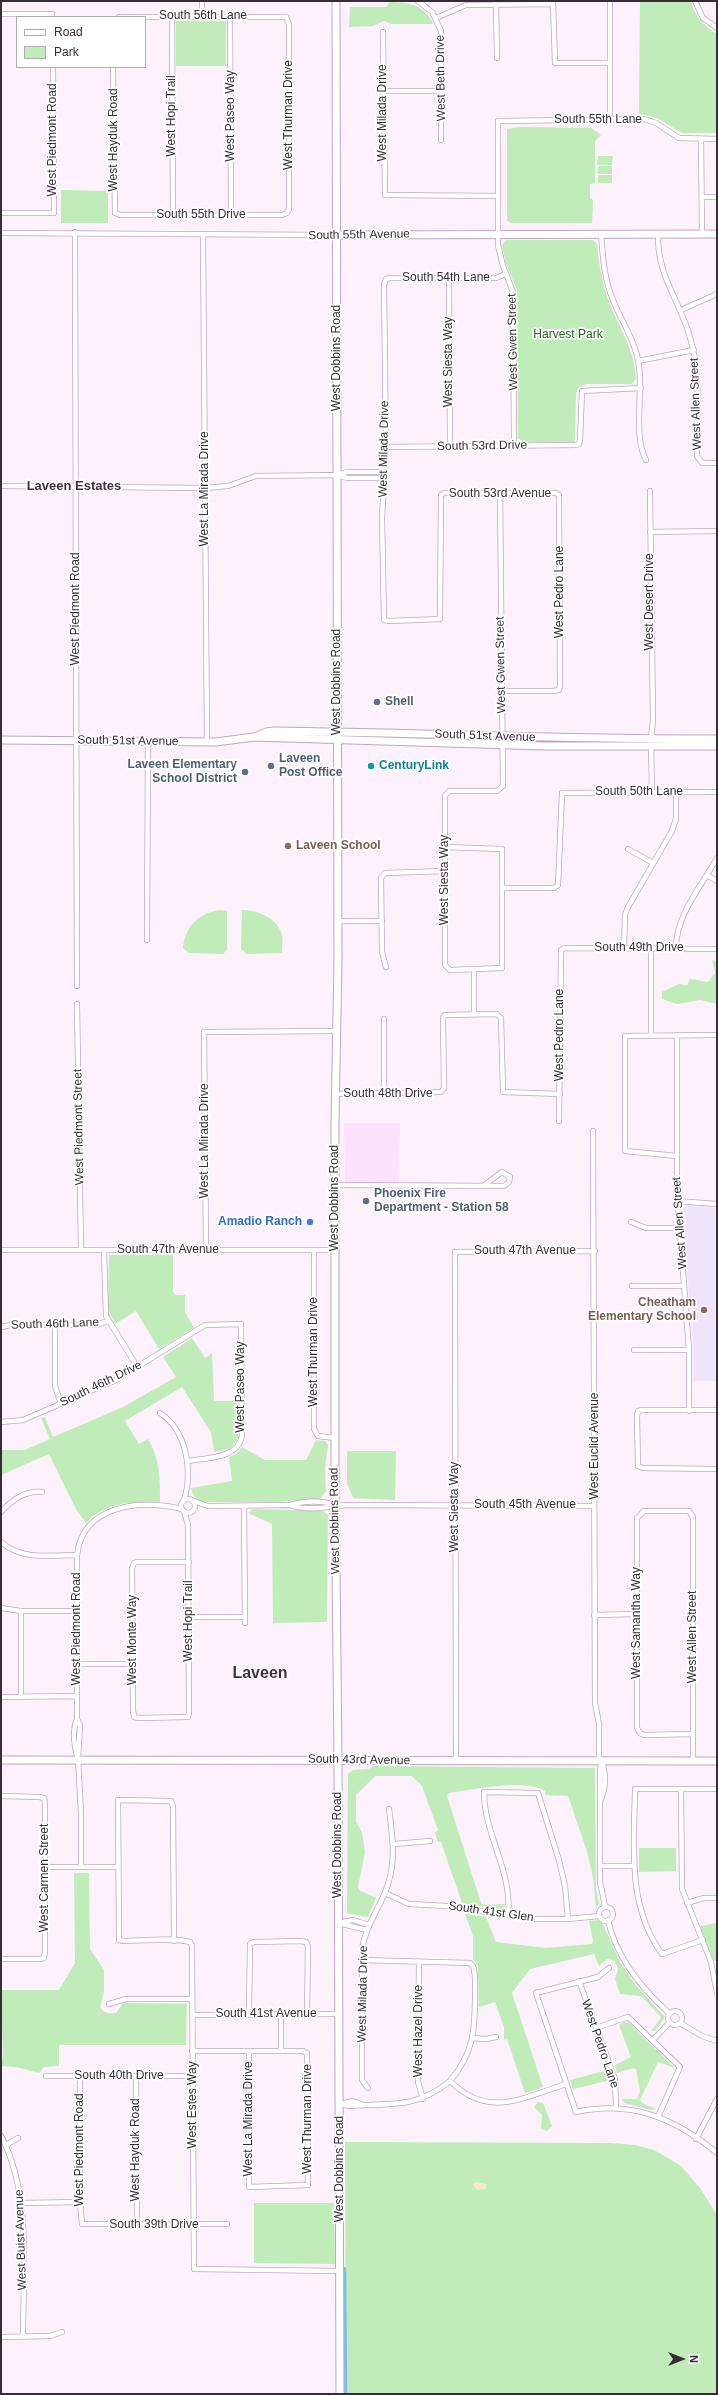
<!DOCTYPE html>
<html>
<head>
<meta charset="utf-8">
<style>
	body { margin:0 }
	#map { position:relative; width:718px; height:2395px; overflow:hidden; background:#fdf1fc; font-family:Arial,sans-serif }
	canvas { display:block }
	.frame { position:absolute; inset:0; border:2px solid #372c37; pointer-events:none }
	.legend { position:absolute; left:16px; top:16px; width:130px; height:52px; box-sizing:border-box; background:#fff; border:1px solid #afabaf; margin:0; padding:5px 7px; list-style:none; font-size:12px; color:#372c37 }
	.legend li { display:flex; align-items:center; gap:8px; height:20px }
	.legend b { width:20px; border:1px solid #afabaf }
	.north { position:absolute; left:662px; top:2339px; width:40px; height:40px; -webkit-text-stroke:3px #fff; paint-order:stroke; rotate:90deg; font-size:11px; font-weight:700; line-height:16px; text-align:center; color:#372c37 }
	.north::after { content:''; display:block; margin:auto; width:14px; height:18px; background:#372c37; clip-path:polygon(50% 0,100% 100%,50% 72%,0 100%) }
</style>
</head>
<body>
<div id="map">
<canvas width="718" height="2395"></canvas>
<div class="frame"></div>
<ul class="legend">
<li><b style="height:5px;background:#fff"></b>Road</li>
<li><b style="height:11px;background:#bfecb8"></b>Park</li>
</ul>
<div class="north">N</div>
</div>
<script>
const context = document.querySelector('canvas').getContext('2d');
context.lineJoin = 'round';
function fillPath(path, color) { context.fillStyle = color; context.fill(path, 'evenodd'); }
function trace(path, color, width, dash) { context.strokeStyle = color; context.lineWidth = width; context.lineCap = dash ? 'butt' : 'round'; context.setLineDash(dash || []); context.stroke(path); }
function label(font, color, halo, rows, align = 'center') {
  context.font = font + ' Arial,sans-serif'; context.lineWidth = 3.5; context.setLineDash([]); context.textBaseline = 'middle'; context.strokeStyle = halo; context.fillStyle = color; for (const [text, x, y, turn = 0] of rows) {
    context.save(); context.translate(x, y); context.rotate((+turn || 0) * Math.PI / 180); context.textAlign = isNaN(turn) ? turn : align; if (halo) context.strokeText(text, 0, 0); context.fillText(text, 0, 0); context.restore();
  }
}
fillPath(new Path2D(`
	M344,1123H400L399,1183H345Z`), '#fee1fc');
fillPath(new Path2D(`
	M687,1205L717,1208V1381H693V1343L682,1208Z`), '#f0e6fb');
fillPath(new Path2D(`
	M640,1H691C694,16 704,26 717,34V133H682L657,118L639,114Z
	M390,2C408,2 426,5 433,24H391L384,21L373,26L349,27L350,7H386Z
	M176,21H226V66H176Z
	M521,127L591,128L601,135L595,141V183L590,184V198L593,200L592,223H511L507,221V129Z
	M598,156H613L612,165H597Z
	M598,166H612V174H598Z
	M598,175H612V183H598Z
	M61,190L108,191V223H61Z
	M507,240H593L597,244C599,264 602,283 609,302C620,330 634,348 636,379L632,384H586L579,387L576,393L575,442H523L518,438L517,290L506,264L502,245Z
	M220,910L227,911V950L223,954L189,953L183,948C185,927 198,913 220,910Z
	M242,910C257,910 278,918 282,935C283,940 282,948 282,953L247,954L241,949Z
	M712,960L717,961V1004L700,1000L677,1004L662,999V992L679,984L687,985L690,979L708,982L715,973Z
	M109,1255H173V1292L176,1295H185V1312L194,1328L159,1349L136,1311L115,1324L108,1309Z
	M192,1338L205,1358L212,1353L214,1401H237L238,1438L231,1448L214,1452L211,1432L182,1387L125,1421L139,1444L148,1439C160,1458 160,1479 160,1502C132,1502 107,1501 86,1523L76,1509L49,1454L1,1475V1450H25L50,1439L41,1418L45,1417L53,1437L123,1407L176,1377L163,1357Z
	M316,1440L325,1441L328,1445L325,1468L326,1491L320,1499L276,1502H203C196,1500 192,1494 191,1488L232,1481L229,1457L236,1454L242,1447L265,1460H306Z
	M347,1451H396L395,1500L353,1498L347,1483Z
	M253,1509L323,1511L328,1515L327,1622L273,1623L272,1524L248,1513Z
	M374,1766L595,1768L596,1889L599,1903L596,1909L593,1877L587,1851L568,1796L545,1795V1791C524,1778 473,1790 449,1793L447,1796L481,1903L484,1905L505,1904L503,1910L462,1903L441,1842H438L435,1833L438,1830L422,1786L412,1776H375L356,1795V1822L362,1832L365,1852L358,1887L359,1890L376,1898L368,1917L347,1913L348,1774L353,1770L368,1769Z
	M639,1848H676V1871L639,1872Z
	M74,1873H89L90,1949L104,1970V1992L100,2007C103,2013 109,2014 116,2013L123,2003L187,2004L186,2045H59V2066L44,2067L39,2073L16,2067L1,2066L3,2056L1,1990H59L75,1963Z
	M465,1914L486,1917L496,1942L546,1948L592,1944L593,1941L589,1921L597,1920L602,1922L620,1962L635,1984L665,2017L655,2031H651L661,2018L660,2016L641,1996L620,1994L615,1979L618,1969L615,1961L607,1959L599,1966L594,1954L530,1969L512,1993L543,2087L525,2093L507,2039L504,2040V2027L495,2002L479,2007L478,1966L473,1960V1936Z
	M717,1923V1961H714L700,1926Z
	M624,2022L629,2023L675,2068L658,2062L640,2100L642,2103L656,2109L652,2110L624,2103L622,2099H637L640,2091L636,2069L633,2068L617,2073L615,2065L631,2057L619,2025Z
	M608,2070L611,2080L573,2089L570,2080Z
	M538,2102L543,2103L552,2126L547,2131L541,2129L542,2115L534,2107Z
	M345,2142L611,2143L635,2145L654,2150L680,2165L700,2188L717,2215V2394H346Z
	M254,2203H334L335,2264L254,2263Z`), '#bfecb8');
fillPath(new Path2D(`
	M476,2182L486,2184V2189L477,2190L472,2184Z`), '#f5ebc6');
trace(new Path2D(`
	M344,2269L345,2394`), '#7fbcf1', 4.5);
const street = new Path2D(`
	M418,1L432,12L441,31V140
	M610,1V119
	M695,1L703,18L717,28
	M553,2L555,63H610
	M496,4L497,58
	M1,14H52V17
	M172,16L173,215
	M230,16L231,215
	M202,17V1
	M436,18L466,5L553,4
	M383,32L385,195L498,196
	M113,67L115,213L120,215H282L287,213L289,209V24L286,17H119
	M383,91H441
	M701,139L702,234
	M702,197H717
	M1,213H54L53,67
	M75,232L77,986
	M1,233L336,235
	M601,234C603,257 604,279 613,300C622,323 636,341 639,366C643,394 633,436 646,460
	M658,234C657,278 681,301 691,341C701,377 697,418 697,456L702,463H717
	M203,236L207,742
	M449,278L450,447
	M681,310L717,294
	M638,361L694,350
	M514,446L513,292L503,266L498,245V121L644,119L656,123L679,138L717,139
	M386,447L576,445L579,444L580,440L582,391L641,388
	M337,475L347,478H384
	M1,486L205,488L228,486L256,476L337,475L347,472H384
	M650,491L653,720L651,739
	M650,532L717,531
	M501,691H554L559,690L560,686L559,495L556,493H444L441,495L440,619L390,621L384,620L382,518L386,447L384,285L386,279L391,278H496L505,274
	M651,745L652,791
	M445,847L502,849V968L450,970L445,965V796L449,791H497L503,786L500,493
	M628,849L653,863
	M707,875L717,881
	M503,888H554L558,885L562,793L717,792
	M338,921H382
	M147,940L148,741
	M624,948L625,915L628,907L672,831L676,819V792
	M651,948V1035
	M676,948C676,915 701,887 717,858
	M386,967L382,952L381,878L385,873L445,871
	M474,970V1014
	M77,1004L81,1250
	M384,1019V1094
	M677,1035V1193L689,1350V1411
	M335,1094L441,1092L444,1088L443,1018L445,1015L497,1014L501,1018L503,1092L560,1094
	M559,1121L561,950L565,948L717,949
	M593,1131L595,1703L599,1724V1761
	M677,1156L625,1151V1036L717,1035
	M335,1185L504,1186L509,1182L510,1177L502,1172L483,1186
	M677,1201L717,1204
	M631,1222L646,1228H680
	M1,1250H335
	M104,1250L106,1316L138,1368
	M206,1250L204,1032L336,1031
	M314,1250V1429L318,1436L335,1438
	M632,1286H684
	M55,1325V1386L61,1404
	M1,1327L11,1325H96L108,1321
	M634,1350H689
	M717,1410H642L638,1411L637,1416L638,1466L643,1468L717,1469
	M160,1413C187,1431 193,1471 184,1500
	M1,1422L23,1420L116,1380L205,1325L241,1324L242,1435C239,1459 206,1458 187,1461
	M181 1506a7 7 0 1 1 14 0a7 7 0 1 1-14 0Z
	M194,1501L208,1506L290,1505C304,1501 321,1500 335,1505
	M290,1505C309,1512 329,1506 349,1505L594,1506
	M244,1506L245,1623
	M184,1511L188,1525L189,1712L188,1717L138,1718L134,1717L133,1710L132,1568L134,1563L137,1562H189
	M1,1512C12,1500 25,1490 42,1492
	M1,1542C22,1561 50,1555 77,1555
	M1,1608L21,1611H77
	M594,1615L637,1614
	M189,1617H244
	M77,1664H133
	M21,1696V1611
	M1,1697L77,1696
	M77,1719L80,1725L78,1759L81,1813V1867
	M693,1734L644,1735L640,1733L637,1728V1518L644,1511H689L693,1517V1761
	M78,1759C74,1747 72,1731 77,1719V1555C83,1503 142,1500 182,1509
	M456,1761L455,1252L595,1251
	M602,1761L600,1769V1882L605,1906
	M681,1789L682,1889L711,1962L717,1993
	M1,1796L39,1797L44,1798L45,1802V1952L44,1958L40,1959H1
	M601,1799C606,1788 606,1773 602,1762
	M394,1844L430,1841
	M601,1866H634
	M45,1867H117
	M385,1893L409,1904L447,1906L534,1919H568L599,1916
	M687,1903L704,1898H717
	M599 1914a7 7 0 1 1 14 0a7 7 0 1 1-14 0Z
	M508,1915C513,1872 484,1835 484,1792L538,1793L559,1860L565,1886L568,1919
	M608,1920C616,1957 641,1988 669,2013
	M338,1923L353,1920L369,1925
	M338,1923L367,1930
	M703,1940L662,1954C627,1906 634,1846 635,1789H717
	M174,1941L173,1806L171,1801L118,1800L119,1940L123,1941C142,1941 173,1937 190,1942L192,1946L194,2269L339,2271
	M361,1960L470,1963L473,1966C476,1974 475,1985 475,1994C475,2029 474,2053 450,2081
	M419,1962L418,2082L423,2099
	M609,1968L598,1977L536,1993L576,2112C631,2100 675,2118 717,2153
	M579,1981L615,2079L616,2107
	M109,2004L126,1999H192
	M668 2018a7 7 0 1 1 14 0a7 7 0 1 1-14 0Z
	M192,2015L339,2014
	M249,2015L250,1944L254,1942L301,1941L306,1942L308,1946L307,2014
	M680,2023L702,2036L717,2041
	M596,2028L628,2017L680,2067L658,2117
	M472,2038L486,2039L496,2037
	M653,2040L669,2023
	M192,2051H303L307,2053L308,2185L249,2187V2051
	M281,2051V2015
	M46,2076H193
	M80,2076V2202L82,2224H227
	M136,2076L137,2225
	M368,2088L362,2080V1949C365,1929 376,1913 384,1895C397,1866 393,1839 389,1809
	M340,2104C350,2108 356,2105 367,2105C401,2104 422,2104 450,2081C488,2119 522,2098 566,2084
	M340,2104L353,2101L364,2105
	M1,2136C32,2194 23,2273 23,2336
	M696,2139L717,2099
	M6,2145L18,2138
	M21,2203L80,2202
	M1,2337L50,2336L62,2332`);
const secondary = new Path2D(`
	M336,1L338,960L335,1123V1470L338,1760L340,2394
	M336,235L717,234
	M1,1760L717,1761`);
const primary = new Path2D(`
	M255,737L266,732L274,731C421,733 569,739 717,739
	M1,740L216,742L254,737L544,746H717`);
trace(street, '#c1a5c0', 6);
trace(secondary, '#c1a5c0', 9);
trace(primary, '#c1a5c0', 9);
trace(street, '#fff', 4.5);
trace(secondary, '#fff', 7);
trace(primary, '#fff', 7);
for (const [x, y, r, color] of [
	[377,702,4,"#5c6f8a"],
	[271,766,4,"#5c6f8a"],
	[371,766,4,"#0f9aa8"],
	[245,772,4,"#5c6f8a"],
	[288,846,4,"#8d6e63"],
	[366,1201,4,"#5c6f8a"],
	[310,1222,4,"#3f7fe0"],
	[704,1310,4,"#8d6e63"]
]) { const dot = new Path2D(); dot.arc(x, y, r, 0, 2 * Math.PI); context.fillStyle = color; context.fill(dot); trace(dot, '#fff', 1.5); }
label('12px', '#372c37', '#fff', [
	["South 56th Lane",203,16],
	["West Beth Drive",441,78,-91],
	["West Milada Drive",383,113,-90],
	["West Thurman Drive",289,115,-90],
	["West Hopi Trail",172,116,-90],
	["West Paseo Way",231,116,-90],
	["South 55th Lane",598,120],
	["West Piedmont Road",53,140,-90],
	["West Hayduk Road",114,140,-90],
	["South 55th Drive",201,215],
	["South 55th Avenue",359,235,-1],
	["South 54th Lane",446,278],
	["West Gwen Street",513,342,-91],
	["West Dobbins Road",337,358,-90],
	["West Siesta Way",449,362,-90],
	["West Allen Street",696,404,-92],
	["South 53rd Drive",482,446,-1],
	["West Milada Drive",384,449,-89],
	["West La Mirada Drive",205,489,-90],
	["South 53rd Avenue",500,494],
	["West Pedro Lane",560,592,-90],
	["West Desert Drive",650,602,-90],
	["West Piedmont Road",76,609,-90],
	["West Gwen Street",501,665,-91],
	["West Dobbins Road",337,682,-90],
	["South 51st Avenue",485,736,2],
	["South 51st Avenue",128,741,1],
	["South 50th Lane",639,792],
	["West Siesta Way",445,880,-90],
	["South 49th Drive",639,948],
	["West Pedro Lane",560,1035,-90],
	["South 48th Drive",388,1094],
	["West Piedmont Street",79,1127,-91],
	["West La Mirada Drive",205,1141,-90],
	["West Dobbins Road",335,1198,-90],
	["West Allen Street",680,1223,-94],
	["South 47th Avenue",168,1250],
	["South 47th Avenue",525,1251],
	["South 46th Lane",55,1324,-2],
	["West Thurman Drive",314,1352,-90],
	["South 46th Drive",101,1384,-26],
	["West Paseo Way",241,1387,-90],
	["West Euclid Avenue",595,1446,-90],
	["South 45th Avenue",525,1505],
	["West Siesta Way",455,1507,-90],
	["West Dobbins Road",335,1521,-91],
	["West Hopi Trail",189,1621,-90],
	["West Samantha Way",637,1623,-90],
	["West Piedmont Road",77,1629,-90],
	["West Allen Street",693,1637,-90],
	["West Monte Way",133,1640,-90],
	["South 43rd Avenue",359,1760,1],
	["West Dobbins Road",338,1845,-90],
	["West Carmen Street",45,1878,-90],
	["South 41st Glen",491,1912,8],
	["West Milada Drive",363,1994,-89],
	["South 41st Avenue",266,2014],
	["West Hazel Drive",419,2031,-90],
	["West Pedro Lane",600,2044,71],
	["South 40th Drive",119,2076],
	["West Estes Way",193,2105,-90],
	["West La Mirada Drive",249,2119,-90],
	["West Thurman Drive",308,2119,-90],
	["West Piedmont Road",80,2150,-90],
	["West Hayduk Road",136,2150,-90],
	["West Dobbins Road",340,2169,-90],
	["South 39th Drive",154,2225],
	["West Buist Avenue",21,2240,-92]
]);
label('12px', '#24631b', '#fff', [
	["Harvest Park",568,335]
]);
label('bold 12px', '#4e5e75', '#fff', [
	["Shell",385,702],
	["Laveen",279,759],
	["Post Office",279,773],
	["Laveen Elementary",237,765,"right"],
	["School District",237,779,"right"],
	["Phoenix Fire",374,1194],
	["Department - Station 58",374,1208]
], 'left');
label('bold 12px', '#0d838f', '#fff', [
	["CenturyLink",379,766]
], 'left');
label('bold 12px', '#785e54', '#fff', [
	["Laveen School",296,846],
	["Cheatham",696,1303,"right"],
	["Elementary School",696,1317,"right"]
], 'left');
label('bold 12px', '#366cbe', '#fff', [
	["Amadio Ranch",302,1222]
], 'right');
label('bold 13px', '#452e44', '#fff', [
	["Laveen Estates",74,486]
]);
label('bold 16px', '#452e44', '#fff', [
	["Laveen",260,1674]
]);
</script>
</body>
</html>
